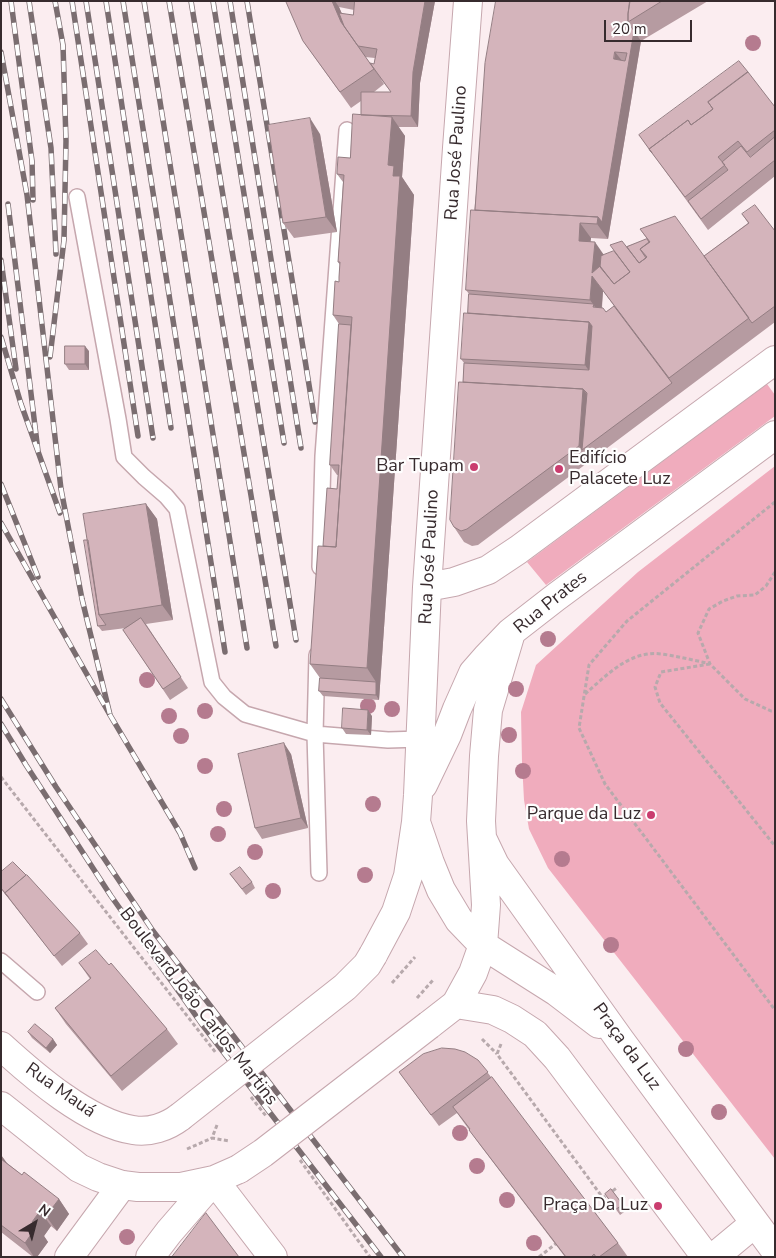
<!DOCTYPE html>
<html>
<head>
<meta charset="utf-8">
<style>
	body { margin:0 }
	#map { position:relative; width:776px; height:1258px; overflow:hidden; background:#fbedf0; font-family:"Nunito Sans",sans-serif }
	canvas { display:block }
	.frame { position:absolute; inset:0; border:2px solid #372b2e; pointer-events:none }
	.north { position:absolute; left:10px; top:1198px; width:50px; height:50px; -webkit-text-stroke:4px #fefefe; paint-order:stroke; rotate:37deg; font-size:14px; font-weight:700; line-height:20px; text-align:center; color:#372b2e }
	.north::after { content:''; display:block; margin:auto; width:18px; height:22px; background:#372b2e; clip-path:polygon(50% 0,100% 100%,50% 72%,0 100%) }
	.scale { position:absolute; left:604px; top:20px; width:88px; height:22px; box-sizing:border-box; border:2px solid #372b2e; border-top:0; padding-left:6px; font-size:15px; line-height:18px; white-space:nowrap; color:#372b2e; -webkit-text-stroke:4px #fefefe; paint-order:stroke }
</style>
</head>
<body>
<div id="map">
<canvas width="776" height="1258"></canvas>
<div class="frame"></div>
<div class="north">N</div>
<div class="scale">20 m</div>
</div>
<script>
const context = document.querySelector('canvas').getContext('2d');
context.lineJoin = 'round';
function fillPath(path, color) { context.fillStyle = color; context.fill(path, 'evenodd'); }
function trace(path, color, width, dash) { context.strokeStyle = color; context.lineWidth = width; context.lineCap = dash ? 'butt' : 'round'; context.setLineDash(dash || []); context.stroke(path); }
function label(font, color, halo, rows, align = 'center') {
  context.font = font + ' "Nunito Sans",sans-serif'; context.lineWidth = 4.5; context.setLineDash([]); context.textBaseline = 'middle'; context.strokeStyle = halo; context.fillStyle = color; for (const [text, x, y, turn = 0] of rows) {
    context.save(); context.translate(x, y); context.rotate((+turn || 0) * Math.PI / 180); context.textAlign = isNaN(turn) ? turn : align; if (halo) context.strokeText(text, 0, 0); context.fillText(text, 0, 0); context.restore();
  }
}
fillPath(new Path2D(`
	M767,384L775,395V416L546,585L527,562Z
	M775,466V1159L548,868L529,829L524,800L522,762L521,712L536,665L638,572Z`), '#f0acbd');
const lane = new Path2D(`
	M77,197L118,419L124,457L144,477L166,496L177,509L212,682L224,697L245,714L315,734L317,655
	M320,567L323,456L347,130
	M319,873L315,734L388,740L421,739
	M1,961L37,992`);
const street = new Path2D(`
	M69,1257L122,1185`);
const secondary = new Path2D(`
	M427,587L454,582L488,570L518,550L775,360
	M423,785L447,735L457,709L473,673L487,657L511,632L556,597L775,435
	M417,825L430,863L441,890L459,920L483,945L557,992L599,1024
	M483,840L495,865L620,1040L775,1250
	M373,955L396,912L408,876L416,822L418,795L427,587L457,148L468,1
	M456,1004L493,1010L512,1019L535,1034L557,1058L706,1257
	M429,1025L456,1004L473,973L483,945L486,905L481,821L484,756L488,710L510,636
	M1,1046C34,1076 88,1123 133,1130C149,1133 167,1127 180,1117
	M1,1106L79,1168L98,1177L122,1185L138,1187H181L214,1180L239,1169
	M214,1180L273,1257
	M150,1257L169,1232L214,1180
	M714,1257L755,1223`);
trace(lane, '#c6a7ae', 18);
trace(street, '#c6a7ae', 30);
trace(secondary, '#c6a7ae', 30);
trace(new Path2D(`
	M775,502L627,621L589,665L579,728L605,784L775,1010
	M775,572L766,586L755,595L737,596L723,601L709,609L698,633L710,664L745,699L771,711H775
	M710,664L661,672L655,687L660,703L775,846
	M585,694C607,675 630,650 661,654C677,656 692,660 707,663
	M1,777L216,1053
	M482,1039L497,1054
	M501,1044L497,1054L603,1198
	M251,1097L266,1116
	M187,1149L212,1138
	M300,1160L370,1257
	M593,1216L608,1204L603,1198L618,1187
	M539,1257L558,1242`), '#b7a9ac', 3, [4, 2.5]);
trace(lane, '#fff', 15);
trace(street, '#fff', 28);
trace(secondary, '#fff', 28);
const rail = new Path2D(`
	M11,1L32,161L33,200
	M29,1L51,148L56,254
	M72,1L138,436
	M86,1L153,438
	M106,1L171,428
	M123,1L225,652
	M144,1L247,648
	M169,1L276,646
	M191,1L296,640
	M213,1L284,443
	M230,1L301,448
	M247,1L315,422
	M1,52L27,195L61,489L82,599L110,715
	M8,204L38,451
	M1,260L16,369
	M1,337L21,404L60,513
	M50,357L64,240L66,141L63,45L55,1
	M1,484L38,577
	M1,523L110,715L180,833L195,868
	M1,699L56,787L153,931L403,1257
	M1,724L26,765L111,896L201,1023L381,1257`);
trace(rail, '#7a6d70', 5.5);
trace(rail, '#fefefe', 4, [11]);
const secondaryBridge = new Path2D(`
	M180,1117L345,987L367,965L373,955
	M239,1169L263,1153L429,1025`);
trace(secondaryBridge, '#c6a7ae', 30, []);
trace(new Path2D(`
	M392,983L415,957
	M417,998L433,980
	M217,1125L212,1138L229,1141`), '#b7a9ac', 3, [4, 2.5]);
trace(secondaryBridge, '#fff', 28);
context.fillStyle = '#b57b8f';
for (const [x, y] of [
	[753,43],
	[548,639],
	[147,680],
	[516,689],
	[368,706],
	[392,709],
	[205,711],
	[169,716],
	[509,735],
	[181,736],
	[205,766],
	[523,771],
	[373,804],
	[224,809],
	[218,834],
	[255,852],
	[562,859],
	[365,875],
	[273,891],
	[611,945],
	[686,1049],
	[719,1112],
	[460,1133],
	[477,1166],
	[507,1200],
	[127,1237],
	[534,1243]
]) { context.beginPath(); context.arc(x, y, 8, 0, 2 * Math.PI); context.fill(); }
fillPath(new Path2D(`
	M286,1H435L420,83L418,127H398L405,136L402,177L414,195L379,700L323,696L319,691L320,678L310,664L323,546L337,489L338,475H337L330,465L339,324L333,315L339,282L340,265L338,262L343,182L337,174L350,158L361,115V101L351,108L303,41ZM339,7L354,10L353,15L342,14ZM365,57L375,58L374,64L370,63ZM380,78L391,92H374L384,84Z
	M496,1H708L641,41L608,239L591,238L590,242L604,255L647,239L640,229L704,256L748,223L742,214L775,231V322L478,545L472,546L464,542L454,527L464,363L461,359L468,313L469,294L466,290ZM603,291L614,306L606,312L602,308Z
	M775,107V176L708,230L639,135Z
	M320,134L337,232L294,238L283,223Z
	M89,351V370H69L65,364Z
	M146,504L157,519L173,620L146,624L188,688L170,700L123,630L126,628L102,631L98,626L88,540Z
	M372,716L371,735L346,734L342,728Z
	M291,754L308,828L262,839L255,828Z
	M230,874L252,882L255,888L246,895Z
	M1,889L80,933L88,944L62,966Z
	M79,963L109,965L167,1029L178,1044L122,1091L66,1024L55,1008L90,979Z
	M28,1032L53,1039L57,1045L50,1053L32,1038Z
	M478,1060L618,1243L628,1257H565L480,1145L457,1113L439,1126L399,1072Z
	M1,1155L7,1163L22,1175L59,1199L69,1214L57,1231L51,1226L44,1236L48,1242L37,1257H33L1,1232Z
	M611,1189L627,1210L620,1215L605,1194Z`), '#b69ba1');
fillPath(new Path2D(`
	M332,1H335L339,7L352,37L384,84L341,22Z
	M425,1H435L420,83L418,127L411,116L413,72Z
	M634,31L641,41L608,239L597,224Z
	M615,52L623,62L614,59Z
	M392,117L405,136L402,177L414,195L379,700L376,695V682L367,668L388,165Z
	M310,118L320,134L337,232L326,217Z
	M580,223L591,238L589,257L579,241Z
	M595,242L606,258L604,279L592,273Z
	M592,276L603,291L601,315L590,300Z
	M589,322L599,337L596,381L585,365Z
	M85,346L89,351V370L85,364Z
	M583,389L594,404L582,450L579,446Z
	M146,504L157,519L173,620L162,605Z
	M368,710L372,716L371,735L367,730Z
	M284,743L291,754L308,828L301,818Z
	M53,1039L57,1045L50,1053L46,1048Z
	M1,1155L11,1169L1,1161Z
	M59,1199L69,1214L57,1231L46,1216Z
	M40,1211L51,1226L44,1236L48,1242L37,1257H34L25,1243L32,1222Z`), '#947e83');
const building = new Path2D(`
	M286,1H332L341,22L374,69L340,92L303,41Z
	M355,1H425L413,72L411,116L361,115V92H391L370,63L374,64L377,49L358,46L344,26L339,13L353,15Z
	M496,1H630L628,14V22L634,31L602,222L598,217L475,210L485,63ZM615,52L627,53L625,61L614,59Z
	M630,1H662L628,22V14Z
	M739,61L748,72L708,102L713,109L691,125L688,120L649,149L652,153L639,135Z
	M748,72L775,107V130L747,152L738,141L718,157L725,165L685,197L649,149L688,120L691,125L713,109L708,102Z
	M353,114L392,117L388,165L394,166L393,176H400L367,668L310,664L318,546L336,547L352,317L333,315L335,281L339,282V277L340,262H338L344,175L337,174V172L338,157L350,158Z
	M310,118L326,217L283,223L268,125Z
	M775,137V160L701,219L688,201L728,170L722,162L741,146L750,157Z
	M755,205L775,231V306L752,323L704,256L749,223L742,214Z
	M471,210L598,217L597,224L580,223L579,241L595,242L592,273L600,266L614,284L630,272L610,245L622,241L639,263L647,257L640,249L650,242L640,229L675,216L749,318L669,378L592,276L590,300L466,290Z
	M647,239L649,242L640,249L646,258L639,263L627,247Z
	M614,251L630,272L614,284L600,267L601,256Z
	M469,294L594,304L593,307L603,308L606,312L614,306L672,383L582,450L587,393L583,389L463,382L464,363L589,370L592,326L589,322L468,313Z
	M464,313L589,322L585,365L461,359Z
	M339,324L351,325L336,547L323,546L327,488L337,489L339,465H330Z
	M65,346H85V364H65Z
	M459,382L583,389L579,446L467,529L461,531L454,527L450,520Z
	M146,504L162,605L99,615L83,514Z
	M84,540H88L99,615L106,625L98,626Z
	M141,618L181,677L163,689L123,630Z
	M320,678L376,682V695L319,691Z
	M343,708L368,710L367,730L342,728Z
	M284,743L301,818L255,828L238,754Z
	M13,862L26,875L5,893L9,898L1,888V872Z
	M240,867L252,882L242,889L230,874Z
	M27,875L80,933L54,956L5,893Z
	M96,950L109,965L111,963L167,1029L111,1076L55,1008L91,978L79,963Z
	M35,1024L53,1039L46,1048L28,1032Z
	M442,1048L455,1049L465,1052L478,1060L488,1072L431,1115L399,1072L423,1054Z
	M492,1077L618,1243L599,1257H596L594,1254L591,1257H566L469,1130L470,1129L453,1107Z
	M1,1159L22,1175L24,1172L59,1199L46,1216L40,1211L32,1222L37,1226L25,1243L1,1225Z
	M611,1189L623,1205L616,1209L605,1194Z
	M206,1213L239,1257H172Z`);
fillPath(building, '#d4b4bb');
trace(building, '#947e83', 1);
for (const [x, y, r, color] of [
	[474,467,5,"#ca3d6f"],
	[559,469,5,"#ca3d6f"],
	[651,815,5,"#ca3d6f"],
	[658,1206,5,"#ca3d6f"]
]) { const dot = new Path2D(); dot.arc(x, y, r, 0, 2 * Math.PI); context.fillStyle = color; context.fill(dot); trace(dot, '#fefefe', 2); }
label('18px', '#372b2e', '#fefefe', [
	["Rua José Paulino",457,153,-86],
	["Rua José Paulino",430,557,-87],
	["Rua Prates",551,603,-39],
	["Boulevard João Carlos Martins",198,1007,52],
	["Praça da Luz",626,1047,54],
	["Rua Mauá",60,1091,35]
]);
label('18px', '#372b2e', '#fefefe', [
	["Edifício",569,459,"left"],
	["Palacete Luz",569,480,"left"],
	["Bar Tupam",464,467],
	["Parque da Luz",641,815],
	["Praça Da Luz",648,1206]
], 'right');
</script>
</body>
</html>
